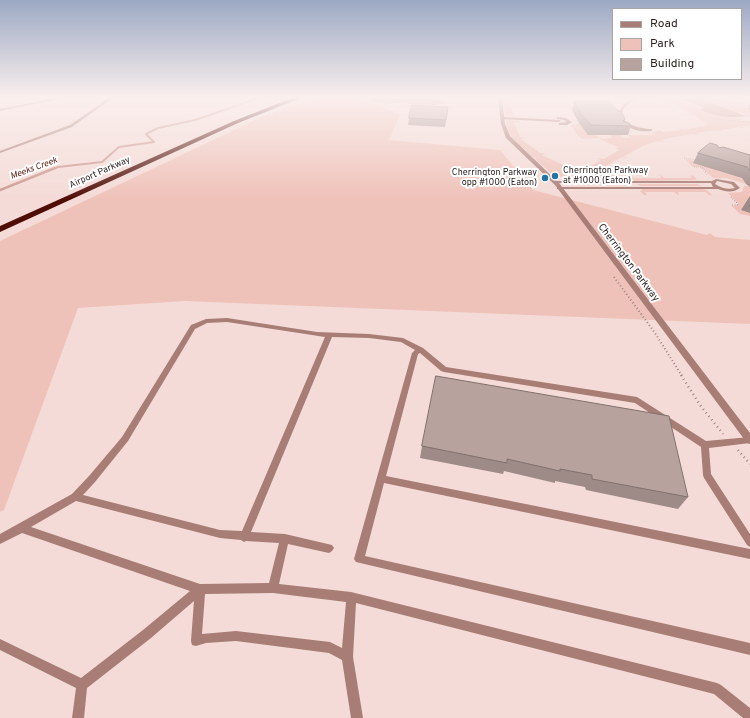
<!DOCTYPE html>
<html>
<head>
<meta charset="utf-8">
<style>
	body { margin:0 }
	#map { position:relative; width:750px; height:718px; overflow:hidden; background:#f4dbd7; font-family:Overpass,sans-serif }
	canvas { display:block }
	.legend { position:absolute; left:612px; top:8px; width:130px; height:72px; box-sizing:border-box; background:#fff; border:1px solid #a9a5a5; margin:0; padding:5px 7px; list-style:none; font-size:12px; color:#281f1e }
	.legend li { display:flex; align-items:center; gap:8px; height:20px }
	.legend b { width:20px; border:1px solid #a9a5a5 }
</style>
</head>
<body>
<div id="map">
<canvas width="750" height="718"></canvas>
<ul class="legend">
<li><b style="height:5px;background:#a87d75"></b>Road</li>
<li><b style="height:11px;background:#efc2b9"></b>Park</li>
<li><b style="height:11px;background:#b8a29d"></b>Building</li>
</ul>
</div>
<script>
const context = document.querySelector('canvas').getContext('2d');
context.lineJoin = 'round';
function fillPath(path, color) { context.fillStyle = color; context.fill(path, 'evenodd'); }
function trace(path, color, width, dash) { context.strokeStyle = color; context.lineWidth = width; context.lineCap = dash ? 'butt' : 'round'; context.setLineDash(dash || []); context.stroke(path); }
function label(font, color, halo, rows, align = 'center') {
  context.font = font + ' Overpass,sans-serif'; context.lineWidth = 4; context.setLineDash([]); context.textBaseline = 'middle'; context.strokeStyle = halo; context.fillStyle = color; for (const [text, x, y, turn = 0] of rows) {
    context.save(); context.translate(x, y); context.rotate((+turn || 0) * Math.PI / 180); context.textAlign = isNaN(turn) ? turn : align; if (halo) context.strokeText(text, 0, 0); context.fillText(text, 0, 0); context.restore();
  }
}
fillPath(new Path2D(`
	M318,98H357L401,114L389,140L500,150L533,190L707,235L710,233L715,237L750,240V324L185,301L78,308L4,510L0,512V241L266,115Z
	M503,98H511V103H516L511,104L513,115L518,117L505,115Z
	M653,98H677L675,99L701,108L698,109L701,111L750,121L719,118L691,113L668,101Z
	M703,98H724L744,104L750,103V117Z
	M692,114L721,119L750,122V126H742L745,129L739,127L721,130L723,132L718,130L697,133L699,135L691,134L660,140L664,142L657,141L643,146L624,156L629,158L622,157L606,166L614,169L608,170L610,174H616L619,177L580,178L554,176L514,140L507,129L506,122L509,120L519,121V123L514,122L520,137H526L521,139L540,153H545L542,155L574,170L579,168L584,170L601,160L597,158L604,159L619,150L616,149L618,147L599,139L612,138L610,135H621L623,138H630L628,135H652V133L659,130L664,132L681,130L678,128L683,130L706,126L703,125L708,124Z
	M575,124H580L601,138L582,139L575,132L571,125Z
	M685,159L696,161L743,178L746,184L726,178H713L701,167H693Z
	M660,175L665,178H692L690,176L693,175L697,180L636,181L631,179L628,176H631L634,178H661Z
	M637,184H697L702,186H641Z
	M744,186H750V201L741,210L750,213V216L740,214L732,206L740,205L728,193L742,192Z
	M643,189H704L708,191L712,195H709L706,192H678L679,195H678L674,192H645L647,195H644L640,191Z`), '#efc2b9');
fillPath(new Path2D(`
	M369,98L433,99L441,100L445,103L436,105L372,102Z
	M682,98H701L746,116C733,119 711,116 699,109L704,108L680,99Z`), '#cb988f');
trace(new Path2D(`
	M53,169L58,167L102,162L119,147L154,142L146,134L158,128L195,120L259,98`), '#cb988f', 2);
trace(new Path2D(`
	M0,190L55,168`), '#cb988f', 2.5);
trace(new Path2D(`
	M743,104L750,102
	M684,114H696L719,119L750,122
	M684,158L696,160
	M694,167H701L703,169`), '#998784', 1, [0.5, 1.5]);
trace(new Path2D(`
	M702,168L708,175
	M731,197L739,205H732`), '#998784', 1.5, [0.5, 2]);
trace(new Path2D(`
	M614,277L655,333L682,376`), '#998784', 2, [1, 2.5]);
trace(new Path2D(`
	M681,375L700,405L723,434
	M738,450L750,464`), '#998784', 2.5, [1, 3.5]);
fillPath(new Path2D(`
	M56,98H64L0,111V109Z
	M109,98H113L72,127L0,153V151L70,125Z
	M632,98H636C632,101 627,104 624,108C614,123 641,129 651,129H652V131C630,134 602,117 632,98Z
	M502,117L559,120L561,121L559,122L501,119V117Z
	M557,117L566,118L572,122L567,125H559V123L567,122L564,120L557,119Z
	M716,179L734,182L740,188C733,193 726,192 718,189H557V187H713L711,183H554L552,182L554,181H712ZM717,181L731,184L735,188C728,190 721,188 715,184Z
	M227,318L317,332L369,334L403,338L423,348L446,367L637,397L706,441L750,437V443L709,448L711,474L750,534V547L747,545L704,478L703,475L701,447L635,403L444,372L441,371L420,353L418,354L386,476L750,549V559L384,483L365,556L750,643V655L356,562L354,559L412,353L415,350L401,342L369,338L332,337L251,532L285,534L332,545L334,548L332,551L329,553L288,544L279,584L351,592L717,683L721,685L750,708V718H743L714,694L356,603L353,657L363,718H351L342,660L329,653L236,641L206,643L196,646L192,645L191,641L194,601L151,638L87,688L84,718H72L76,688L0,650V639L81,678L143,630L190,591L22,533L0,544V534L72,494L89,476L122,437L191,325L206,319ZM227,322L325,337L242,531L220,530L83,495L95,482L128,441L195,329L207,323ZM76,501L220,538L241,540L244,542L246,541L279,543L269,583L200,584L31,527ZM273,593L346,602L342,648L330,642L236,631L202,634L205,594Z`), '#a87d75');
fillPath(new Path2D(`
	M498,98H502L505,124L510,136L559,183L750,433V444L747,443L555,185L506,138L501,124Z`), '#a87d75');
fillPath(new Path2D(`
	M292,98H301L238,123L0,232V226L234,121Z`), '#500d06');
fillPath(new Path2D(`
	M574,101L624,121L631,126L628,135H588L579,123L572,110Z
	M750,104V110H748L749,108L748,107Z
	M447,114L445,127L408,125L409,118Z
	M719,148L750,155V187L746,184L742,178L693,163L698,153Z
	M750,196V213L741,210L748,199Z
	M436,376L688,497L678,509L586,490L585,487L555,481V483L504,471L503,474L420,458L422,446Z`), '#9e8b87');
const building = new Path2D(`
	M574,101H609L616,109L622,113L625,119L623,121L629,123L631,126L591,125L581,114Z
	M412,105L448,107L446,120L409,118Z
	M710,143L717,145L719,148L723,147L750,155V171L747,167L698,153Z
	M436,376L669,416L688,497L592,479V475L560,469V471L507,459V463L422,446Z`);
fillPath(building, '#b8a29d');
trace(building, '#81716e', 1);
const sky = context.createLinearGradient(0, 0, 0, 199);
sky.addColorStop(0, '#9ca9c4');
sky.addColorStop(0.49, '#faefed');
sky.addColorStop(1, '#faefed00');
context.fillStyle = sky;
context.fillRect(0, 0, 750, 199);
for (const [x, y, r, color] of [
	[555,176,4,"#2274a5"],
	[545,178,4,"#2274a5"]
]) { const dot = new Path2D(); dot.arc(x, y, r, 0, 2 * Math.PI); context.fillStyle = color; context.fill(dot); trace(dot, '#fff', 1.5); }
label('italic 9px', '#5f2018', '#fff', [
	["Meeks Creek",34,169,-20]
]);
label('9px', '#281f1e', '#fff', [
	["Cherrington Parkway",563,171],
	["at #1000 (Eaton)",563,181],
	["Cherrington Parkway",537,173,"right"],
	["opp #1000 (Eaton)",537,183,"right"]
], 'left');
label('9px', '#281f1e', '#fff', [
	["Airport Parkway",100,173,-24]
]);
label('10px', '#281f1e', '#fff', [
	["Cherrington Parkway",628,263,53]
]);
</script>
</body>
</html>
